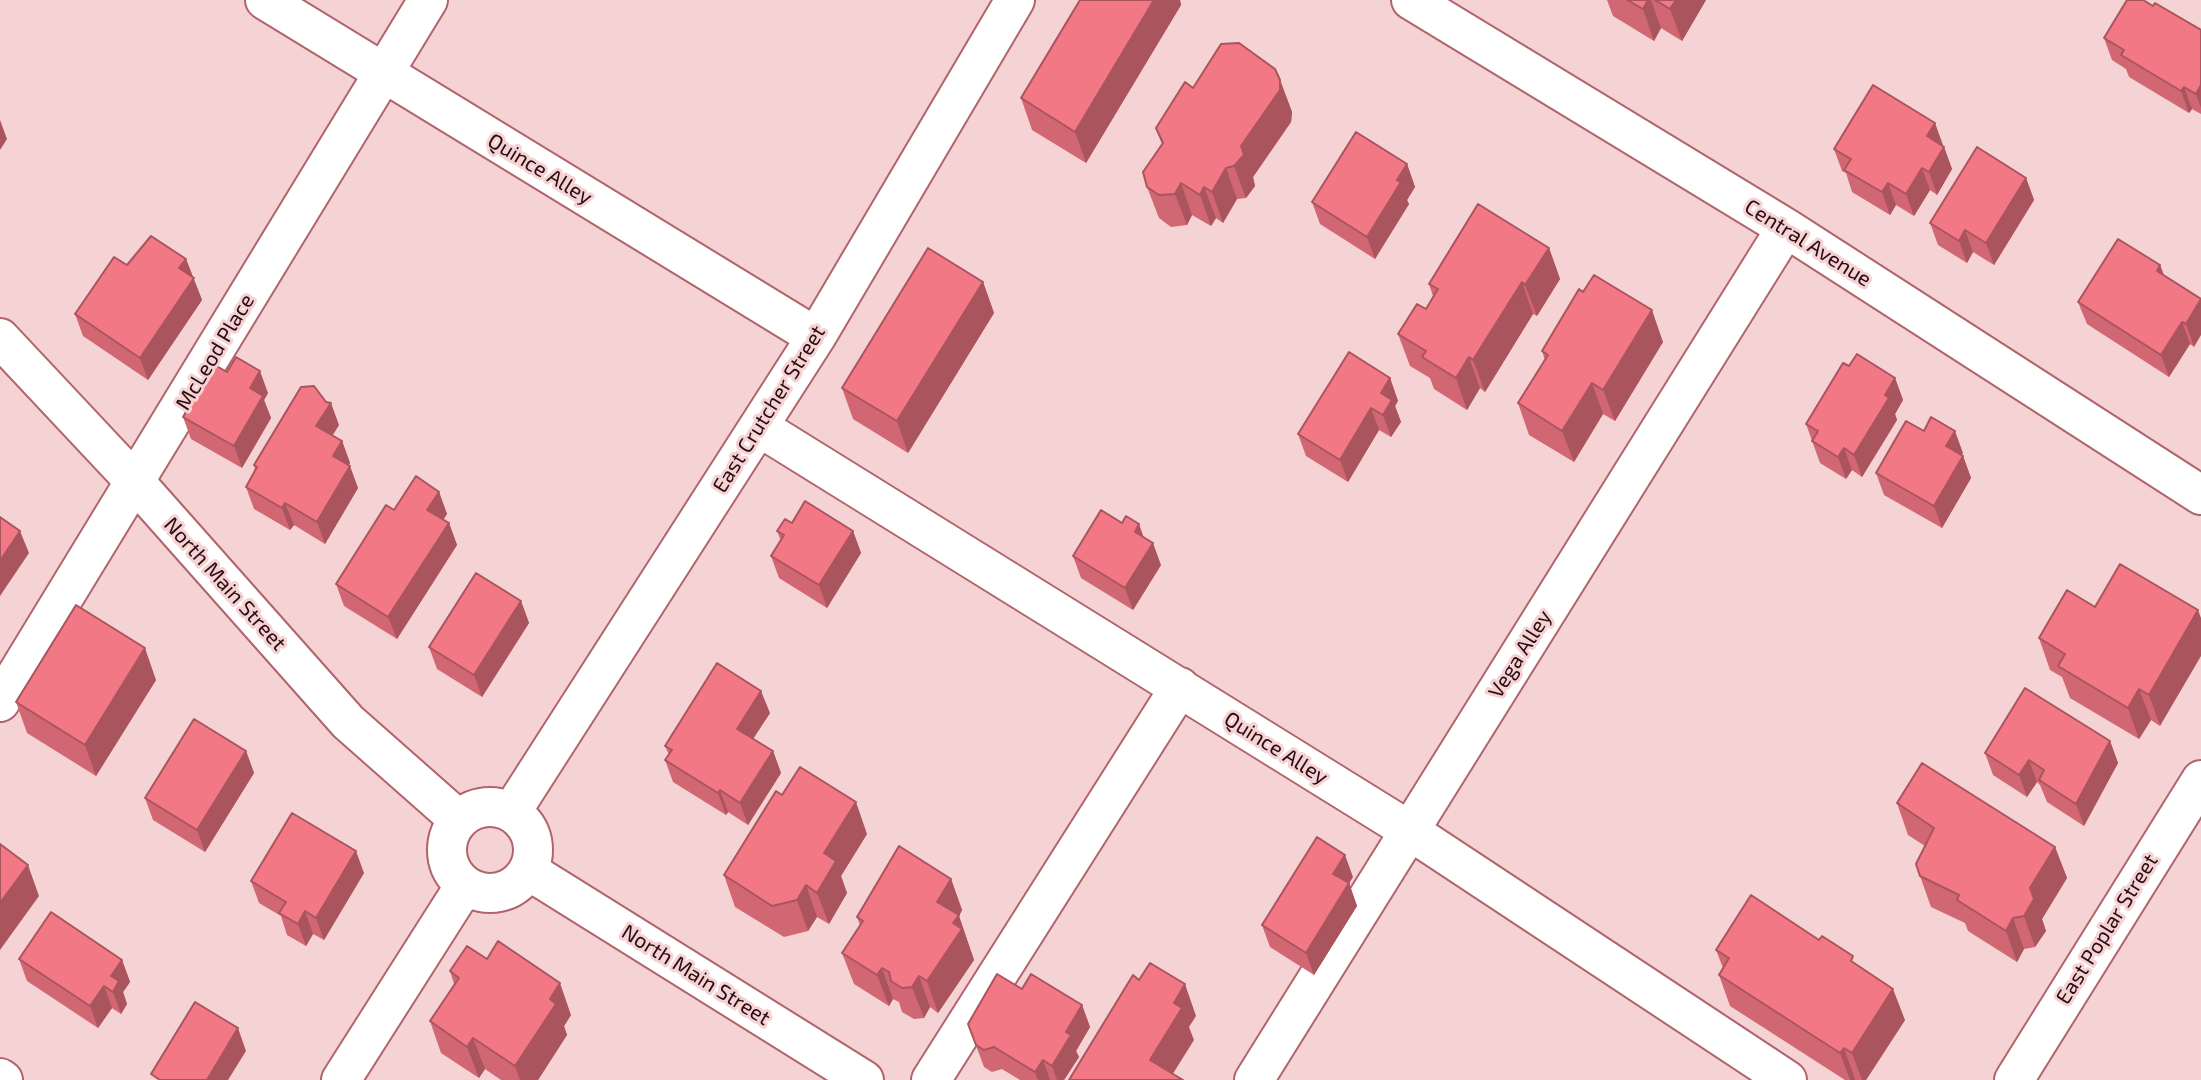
<!DOCTYPE html>
<html>
<head>
<meta charset="utf-8">
<style>
	body { margin:0 }
	canvas { display:block; background:#f5d2d3 }
</style>
</head>
<body>
<canvas width="2201" height="1080"></canvas>
<script>
const context = document.querySelector('canvas').getContext('2d');
context.lineJoin = 'round';
function trace(path, color, width, dash) { context.strokeStyle = color; context.lineWidth = width; context.lineCap = dash ? 'butt' : 'round'; context.setLineDash(dash || []); context.stroke(path); }
function fillPath(path, color) { context.fillStyle = color; context.fill(path, 'evenodd'); }
function label(font, color, halo, rows, align = 'center') {
  context.font = font + ' "Exo 2",sans-serif'; context.lineWidth = 6; context.setLineDash([]); context.textBaseline = 'middle'; context.strokeStyle = halo; context.fillStyle = color; for (const [text, x, y, turn = 0] of rows) {
    context.save(); context.translate(x, y); context.rotate((+turn || 0) * Math.PI / 180); context.textAlign = isNaN(turn) ? turn : align; if (halo) context.strokeText(text, 0, 0); context.fillText(text, 0, 0); context.restore();
  }
}
const minor = new Path2D(`
	M265,0L816,337
	M1411,0L1786,228L2201,495
	M0,338L136,483L348,722L459,820
	M759,427L1410,831L1787,1080
	M0,702L428,0
	M447 850a43 43 0 1 1 86 0a43 43 0 1 1-86 0Z
	M512,811L816,337L1015,0
	M529,871L864,1080
	M0,1078L3,1080
	M341,1080L465,885
	M931,1080L1180,687
	M1254,1080L1786,228
	M2014,1080L2201,780`);
trace(minor, '#b1646b', 42);
trace(minor, '#fff', 38);
fillPath(new Path2D(`
	M1080,0H1180L1181,5L1086,163L1032,130L1021,98Z
	M1607,0H1706L1682,41L1661,28L1654,41L1613,16Z
	M2153,6L2201,30V114L2192,109L2189,113L2129,77L2126,69L2112,60L2104,38Z
	M1280,80L1292,112L1291,122L1253,177L1255,186L1246,198L1237,199L1223,223L1216,218L1211,226L1192,215L1187,225L1171,227L1159,218L1147,187L1162,144L1156,128L1193,88Z
	M1935,123L1942,146L1944,147L1952,169L1937,195L1930,190L1914,216L1896,205L1890,215L1852,192L1846,173L1842,171L1834,149Z
	M1407,164L1415,187L1407,200L1409,204L1375,259L1320,224L1312,202Z
	M2026,178L2034,200L1994,265L1973,252L1967,263L1938,245L1930,223Z
	M1549,248L1560,279L1537,316L1533,314L1485,392L1480,388L1467,410L1434,389L1430,378L1410,366L1398,334L1426,309L1433,296L1429,284Z
	M186,259L202,300L148,380L83,336L75,314L127,265Z
	M2160,265L2164,275L2201,299L2194,347L2190,344L2169,377L2087,324L2078,302Z
	M983,282L994,313L908,453L853,419L842,388Z
	M1583,292L1663,342L1615,421L1603,414L1574,462L1529,435L1518,403L1545,360L1542,351Z
	M1849,366L1895,378L1903,400L1895,414L1897,420L1862,477L1852,470L1846,479L1820,463L1806,424Z
	M227,372L268,393L264,400L271,418L242,468L191,439L183,417Z
	M1390,378L1398,401L1395,406L1401,422L1391,437L1379,430L1348,482L1306,456L1298,434Z
	M339,425L332,436L342,441L350,463L349,465L358,488L325,544L294,525L290,530L254,509L246,487L255,470L254,465Z
	M1963,453L1961,455L1963,456L1971,478L1942,528L1884,495L1876,473Z
	M439,492L447,514L443,520L449,523L457,545L397,639L344,606L336,584L394,510Z
	M792,523L853,531L861,553L827,608L779,578L771,556L781,541L777,531Z
	M1073,556L1161,565L1133,610L1081,578Z
	M2120,564L2160,726L2151,720L2139,739L2070,698L2062,677L2050,670L2039,638L2095,607Z
	M521,601L529,623L482,697L437,669L429,647Z
	M156,680L96,776L27,733L16,702Z
	M770,713L753,739L773,751L781,773L748,825L728,812L726,815L673,782L665,760L669,755L665,746Z
	M2110,741L2118,763L2084,826L2047,802L2040,785L2037,782L2027,797L1993,775L1985,753Z
	M246,751L254,773L205,852L153,820L145,798Z
	M782,795L867,834L841,876L847,893L829,924L817,917L808,931L784,937L735,907L724,875Z
	M1897,803L2055,847L2067,878L2042,919L2046,931L2035,947L2024,949L2017,962L1968,931L1965,923L1931,907L1920,876L1925,846L1908,835Z
	M364,873L324,940L313,934L306,946L287,935L281,916L259,903L251,881Z
	M1353,877L1349,883L1357,906L1314,975L1270,947L1262,925Z
	M951,879L962,910L959,916L974,960L938,1013L930,1007L924,1018L914,1019L902,1012L899,1002L893,999L889,1006L854,984L842,953L860,925L857,917Z
	M1716,950L1856,965L1905,1020L1866,1080H1845L1730,1006L1719,975L1723,968Z
	M19,959L122,960L130,982L123,992L127,1004L121,1014L112,1008L98,1028L27,981Z
	M450,971L571,1015L564,1026L567,1035L538,1080H501L485,1069L479,1078L441,1053L430,1021L454,984Z
	M1022,989L1082,1005L1090,1027L1076,1051L1079,1057L1064,1080H1020L1002,1069L992,1072L984,1067L968,1024Z`), '#d16773');
fillPath(new Path2D(`
	M1154,0H1180L1181,5L1086,163L1075,132Z
	M1648,0H1651L1661,28L1654,41L1643,9Z
	M1676,0H1706L1682,41L1670,9Z
	M1280,80L1292,112L1291,122L1253,177L1255,186L1246,198L1234,166L1241,146Z
	M2201,85V108L2196,94Z
	M2184,87L2192,109L2189,113L2181,91Z
	M0,120L7,139L0,150Z
	M1935,123L1943,145L1935,158L1927,136Z
	M1944,147L1952,169L1937,195L1929,172Z
	M1407,164L1415,187L1407,200L1409,204L1375,259L1367,237L1397,180Z
	M1226,168L1237,199L1223,223L1212,192Z
	M1922,168L1930,190L1914,216L1906,194Z
	M2026,178L2034,200L1994,265L1986,243Z
	M1181,183L1192,215L1187,225L1175,194Z
	M1888,183L1896,205L1890,215L1882,192Z
	M1204,187L1216,218L1211,226L1200,195Z
	M1965,230L1973,252L1967,263L1959,241Z
	M1549,248L1560,279L1537,316L1525,285Z
	M186,259L202,300L148,380L140,358L179,268Z
	M2160,265L2168,287L2157,271Z
	M983,282L994,313L908,453L897,421Z
	M1522,282L1533,314L1485,392L1473,360Z
	M2201,300V335L2194,347L2186,324Z
	M1652,310L1663,342L1615,421L1603,390Z
	M2182,322L2190,344L2169,377L2161,355Z
	M1469,357L1480,388L1467,410L1456,378Z
	M260,371L268,393L264,400L271,418L242,468L234,446L250,388Z
	M1390,378L1398,401L1395,406L1401,422L1391,437L1383,415L1381,393Z
	M1895,378L1903,400L1895,414L1897,420L1862,477L1854,455L1885,395Z
	M1592,383L1603,414L1574,462L1562,431Z
	M331,403L339,425L324,449L316,426Z
	M1371,408L1379,430L1348,482L1340,460Z
	M1955,431L1963,453L1954,468L1946,446Z
	M342,441L350,463L341,478L333,456Z
	M1844,448L1852,470L1846,479L1838,457Z
	M1963,456L1971,478L1942,528L1934,506Z
	M350,466L358,488L325,544L317,522Z
	M439,492L447,514L435,532L427,510Z
	M285,503L294,525L290,530L282,508Z
	M449,523L457,545L397,639L388,617Z
	M1139,524L1147,547L1135,532Z
	M20,531L29,553L0,596V561Z
	M853,531L861,553L827,608L819,585Z
	M1153,543L1161,565L1133,610L1125,588Z
	M521,601L529,623L482,697L474,675Z
	M2198,610L2201,618V656L2160,726L2149,695Z
	M145,648L156,680L96,776L85,745Z
	M2139,689L2151,720L2139,739L2128,708Z
	M761,691L770,713L745,751L737,729Z
	M2110,741L2118,763L2084,826L2076,804Z
	M246,751L254,773L205,852L197,830Z
	M773,751L781,773L748,825L740,803Z
	M2029,760L2037,782L2027,797L2019,775Z
	M720,790L728,812L726,815L718,793Z
	M856,802L867,834L841,876L847,893L829,924L817,893L824,853Z
	M2055,847L2067,878L2042,919L2046,931L2035,947L2024,916L2030,888Z
	M356,851L364,873L324,940L316,918Z
	M1345,855L1353,877L1341,896L1333,874Z
	M28,865L39,896L0,950V903Z
	M951,879L962,910L959,916L974,960L938,1013L927,981L937,902Z
	M1349,883L1357,906L1314,975L1306,953Z
	M806,885L817,917L808,931L797,900Z
	M305,911L313,934L306,946L298,924Z
	M2013,918L2024,949L2017,962L2006,931Z
	M122,960L130,982L123,992L127,1004L121,1014L113,992L111,976Z
	M882,968L893,999L889,1006L877,975Z
	M919,976L930,1007L924,1018L912,987Z
	M560,983L571,1015L564,1026L567,1035L538,1080H520L515,1066L550,999Z
	M1185,984L1196,1016L1189,1027L1194,1040L1169,1080L1150,1060L1174,1003Z
	M104,986L112,1008L98,1028L90,1006Z
	M1893,989L1905,1020L1866,1080H1862L1852,1053Z
	M1082,1005L1090,1027L1076,1051L1079,1057L1064,1080H1057L1052,1066L1066,1032Z
	M238,1028L246,1051L228,1080H207Z
	M473,1038L485,1069L479,1078L467,1047Z
	M1844,1048L1855,1079V1080H1850L1840,1053Z
	M1043,1060L1050,1080H1038L1035,1072Z`), '#aa545e');
const building = new Path2D(`
	M1080,0H1154L1075,132L1021,98Z
	M1627,0H1648L1643,9Z
	M1655,0H1676L1670,9Z
	M2127,0H2143L2153,6L2155,3L2201,30V85L2196,94L2184,87L2181,91L2121,55L2124,50L2104,38Z
	M1239,43L1275,69L1280,80V90L1241,146L1244,155L1234,166L1226,168L1212,192L1204,187L1200,195L1181,183L1175,194L1159,195L1147,187L1143,172L1163,143L1156,128L1185,82L1193,88L1221,44Z
	M1873,85L1935,123L1927,136L1944,147L1929,172L1922,168L1906,194L1888,183L1882,192L1844,170L1851,159L1834,149Z
	M1356,132L1407,164L1397,180L1401,182L1367,237L1312,202Z
	M1977,147L2026,178L1986,243L1965,230L1959,241L1930,223Z
	M1478,204L1549,248L1525,285L1522,282L1473,360L1469,357L1456,378L1422,357L1426,351L1398,334L1417,304L1426,309L1438,289L1429,284Z
	M151,236L186,259L179,268L194,278L140,358L75,314L114,257L127,265Z
	M2118,239L2160,265L2157,271L2201,299L2186,324L2182,322L2161,355L2078,302Z
	M928,248L983,282L897,421L842,388Z
	M1594,275L1652,310L1603,390L1592,383L1562,431L1518,403L1548,355L1542,351L1579,289L1583,292Z
	M1349,352L1390,378L1381,393L1392,400L1383,415L1371,408L1340,460L1298,434Z
	M1857,354L1895,378L1885,395L1889,398L1854,455L1844,448L1838,457L1812,441L1818,431L1806,424L1843,363L1849,366Z
	M236,357L260,371L250,388L263,396L234,446L183,417L213,364L227,372Z
	M314,386L326,402L331,403L316,426L342,441L333,456L350,466L317,522L285,503L282,508L246,487L257,467L254,465L301,387Z
	M1931,417L1955,431L1946,446L1963,456L1934,506L1876,473L1906,421L1924,431Z
	M416,476L439,492L427,510L449,523L388,617L336,584L386,505L394,510Z
	M805,501L853,531L819,585L771,556L784,535L777,531L785,519L792,523Z
	M1101,510L1122,523L1126,516L1139,524L1135,532L1153,543L1125,588L1073,556Z
	M0,517L20,531L0,561Z
	M2120,564L2198,610L2149,695L2139,689L2128,708L2058,666L2065,654L2039,638L2067,590L2095,607Z
	M476,573L521,601L474,675L429,647Z
	M76,605L145,648L85,745L16,702Z
	M717,663L761,691L737,729L773,751L740,803L720,790L718,793L665,760L672,750L665,746Z
	M2025,688L2110,741L2076,804L2039,780L2044,770L2029,760L2019,775L1985,753Z
	M194,719L246,751L197,830L145,798Z
	M1922,763L2055,847L2030,888L2034,899L2024,916L2013,918L2006,931L1957,900L1959,895L1920,876L1916,864L1934,828L1897,803Z
	M800,767L856,802L824,853L836,861L817,893L806,885L797,900L772,906L724,875L776,791L782,795Z
	M292,813L356,851L316,918L305,911L298,924L279,913L286,902L251,881Z
	M1317,837L1345,855L1333,874L1349,883L1306,953L1262,925Z
	M0,844L28,865L0,903Z
	M899,846L951,879L937,902L959,915L953,923L962,929L927,981L919,976L912,987L902,988L891,981L889,972L882,968L877,975L842,953L863,921L857,917Z
	M1751,895L1819,940L1822,936L1853,956L1851,961L1893,989L1852,1053L1844,1048L1840,1053L1719,975L1729,958L1716,950Z
	M51,912L122,960L111,976L119,981L113,992L104,986L90,1006L19,959Z
	M498,941L560,983L550,999L556,1004L515,1066L473,1038L467,1047L430,1021L459,978L450,971L467,946L487,959Z
	M1150,963L1185,984L1174,1003L1182,1008L1150,1060L1183,1080H1069L1133,975L1139,980Z
	M997,974L1022,989L1031,974L1082,1005L1066,1032L1071,1035L1052,1066L1043,1060L1035,1072L994,1047L984,1050L976,1045L968,1024Z
	M195,1002L238,1028L207,1080H160L151,1074Z`);
fillPath(building, '#f37886');
trace(building, '#aa545e', 2);
label('21px', '#2a0c10', '#f5d2d3', [
	["Quince Alley",540,169,31],
	["Central Avenue",1808,243,32],
	["McLeod Place",215,352,-59],
	["East Crutcher Street",769,409,-58],
	["North Main Street",225,584,48],
	["Vega Alley",1520,654,-58],
	["Quince Alley",1276,748,32],
	["East Poplar Street",2107,929,-58],
	["North Main Street",696,975,32]
]);
</script>
</body>
</html>
